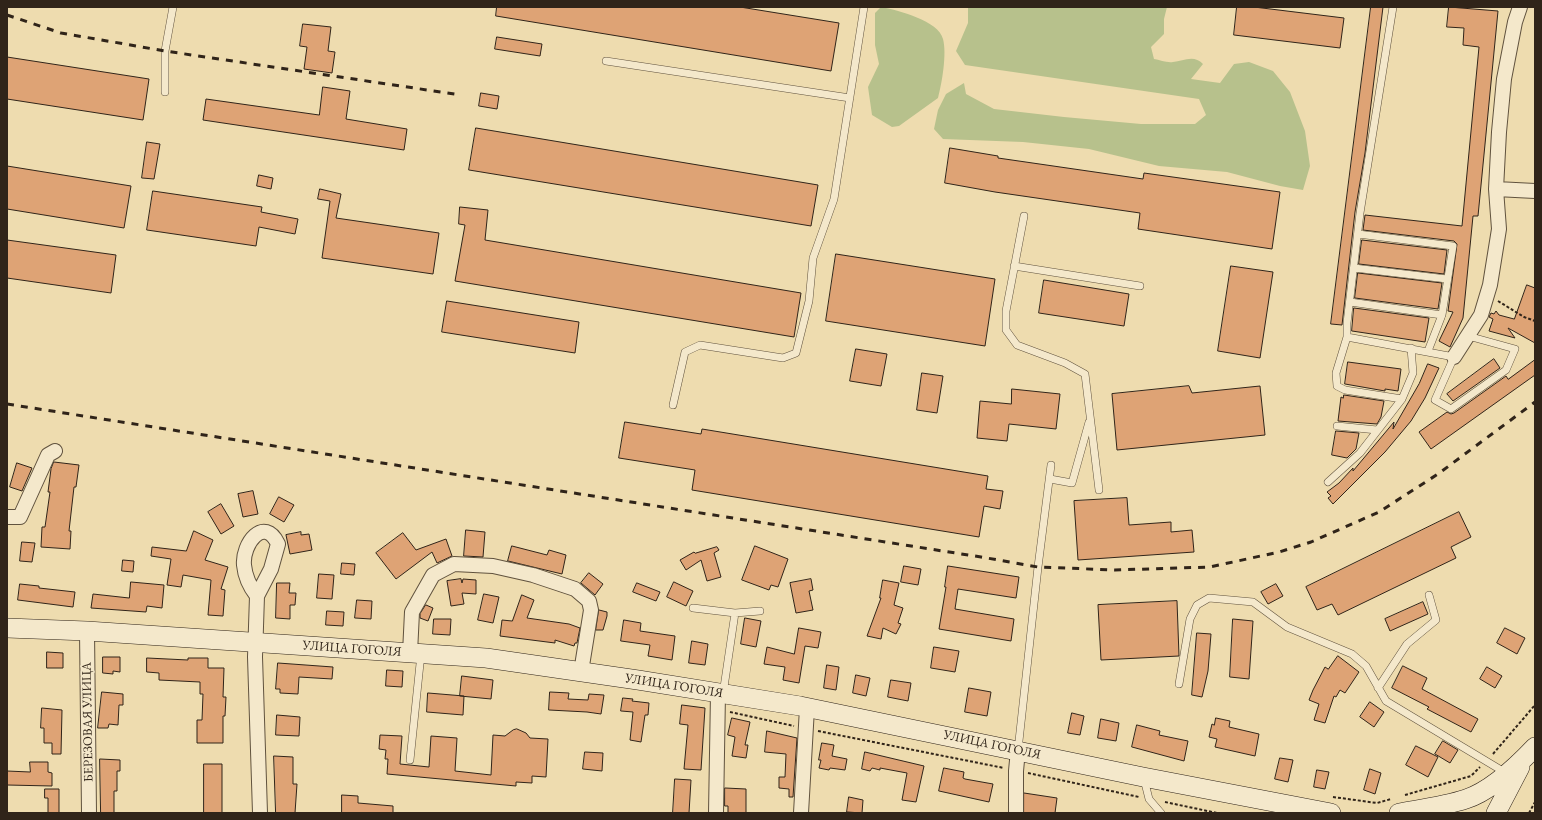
<!DOCTYPE html>
<html>
<head>
<meta charset="utf-8">
<style>
	body { margin:0 }
	#map { position:relative; width:1542px; height:820px; overflow:hidden; background:#eedcaf; font-family:"EB Garamond",serif }
	canvas { display:block }
	.frame { position:absolute; inset:0; border:8px solid #302419; pointer-events:none }
</style>
</head>
<body>
<div id="map">
<canvas width="1542" height="820"></canvas>
<div class="frame"></div>
</div>
<script>
const context = document.querySelector('canvas').getContext('2d');
context.lineJoin = 'round';
function fillPath(path, color) { context.fillStyle = color; context.fill(path, 'evenodd'); }
function trace(path, color, width, dash) { context.strokeStyle = color; context.lineWidth = width; context.lineCap = dash ? 'butt' : 'round'; context.setLineDash(dash || []); context.stroke(path); }
function label(font, color, halo, rows, align = 'center') {
  context.font = font + ' "EB Garamond",serif'; context.lineWidth = 3; context.setLineDash([]); context.textBaseline = 'middle'; context.strokeStyle = halo; context.fillStyle = color; for (const [text, x, y, turn = 0] of rows) {
    context.save(); context.translate(x, y); context.rotate((+turn || 0) * Math.PI / 180); context.textAlign = isNaN(turn) ? turn : align; if (halo) context.strokeText(text, 0, 0); context.fillText(text, 0, 0); context.restore();
  }
}
fillPath(new Path2D(`
	M881,7C898,10 939,21 943,39C947,54 942,83 938,98L899,126L892,127L872,115L868,87L879,64L875,45V13Z
	M968,7H1167L1164,19V34L1151,47L1154,59C1160,60 1167,63 1173,62C1183,61 1194,54 1203,64L1191,79L1220,83L1234,64L1249,62L1273,71L1290,92L1305,131L1310,166L1303,190L1280,186L1227,172L1159,166L1089,149L1023,142L943,139L934,129L938,110L946,94L964,83L966,94L994,109L1064,117L1141,124H1195L1206,115L1199,99L965,65L956,51L968,23Z`), '#b7c18c');
const building = new Path2D(`
	M497,7H740L839,23L831,71L496,16Z
	M1237,7H1254L1344,18L1340,48L1234,35Z
	M1371,7H1383L1365,153L1355,212L1342,325L1331,324Z
	M1449,7L1498,11L1478,216H1473L1463,318L1450,347L1439,341L1453,312L1448,311L1457,244L1454,241L1363,230L1365,215L1462,226L1479,47L1463,45L1464,28L1447,27Z
	M303,24L331,27L328,51L335,52L332,73L304,69L307,47L300,46Z
	M497,37L542,44L540,56L495,49Z
	M7,57L149,79L143,120L7,99Z
	M323,87L350,91L346,119L407,129L404,150L203,120L206,99L319,115Z
	M481,93L499,96L497,109L479,106Z
	M476,128L818,185L811,226L469,170Z
	M147,142L160,144L154,179L142,178Z
	M950,148L998,156V158L1143,179L1144,173L1280,192L1272,249L1138,229L1140,213L995,192L945,183Z
	M7,166L131,186L124,228L7,209Z
	M259,175L273,178L271,189L257,186Z
	M320,189L341,194L336,218L439,233L433,274L322,258L330,201L318,199Z
	M153,191L262,207L261,212L298,219L295,234L259,227L256,246L147,230Z
	M460,207L488,210L485,240L801,293L794,337L455,281L465,225L459,224Z
	M7,240L116,255L111,293L7,278Z
	M1362,240L1447,250L1444,274L1359,264Z
	M836,254L995,279L985,346L826,321Z
	M1231,266L1273,272L1260,358L1218,351Z
	M1358,273L1442,283L1438,309L1355,298Z
	M1044,280L1129,294L1124,326L1039,313Z
	M1527,285L1535,288V343L1508,328L1515,338L1489,331L1493,319L1489,317L1491,313L1494,314L1496,311L1499,315L1514,319Z
	M447,301L579,322L575,353L442,332Z
	M1354,308L1429,318L1425,342L1352,331Z
	M856,349L887,354L881,386L850,381Z
	M1494,359L1500,368L1453,401L1447,394Z
	M1535,360V375L1431,449L1419,432L1447,412L1451,414L1454,413L1506,376L1508,379Z
	M1348,362L1401,369L1398,391L1385,389V391L1345,384Z
	M1428,364L1439,368L1425,398L1411,421L1385,452L1333,504L1328,498L1331,496L1327,492L1339,483L1353,468V471L1394,422L1393,429L1419,384Z
	M922,373L943,376L937,413L917,410Z
	M1189,386L1192,393L1260,386L1265,435L1117,450L1112,394Z
	M1012,389L1060,394L1056,429L1009,424L1007,441L977,438L980,401L1011,404Z
	M1344,395L1384,401L1381,417L1377,424L1338,421L1341,397L1343,398Z
	M625,422L701,434L702,429L988,476L986,489L1003,491L1000,509L984,506L979,537L692,490L695,470L619,458Z
	M1336,431L1359,433L1356,449L1347,458L1332,455Z
	M54,462L79,465L76,487H74L69,531H71L70,549L41,547L42,527H45L50,492H48L51,469Z
	M17,463L32,468L22,491L10,487Z
	M253,491L258,514L243,517L238,494Z
	M279,497L294,505L284,522L270,514Z
	M1127,498L1129,525L1171,522V532L1192,530L1194,552L1078,560L1074,501Z
	M221,504L234,526L221,534L208,512Z
	M1459,512L1471,537L1451,547L1456,558L1338,615L1332,604L1317,610L1306,587Z
	M466,530L485,532L483,557L464,556Z
	M194,531L213,540L205,560L228,567L221,589L225,590L223,616L208,615L211,580L183,575L181,587L167,585L171,559L151,556L152,547L186,551Z
	M301,532V535L309,534L312,550L290,554L286,535Z
	M403,533L416,550L446,539L452,556L437,563L432,552L396,579L376,553Z
	M22,542L35,543L32,562L20,561Z
	M512,546L547,555L549,550L566,555L562,574L508,561Z
	M755,546L788,559L778,587L771,585L769,590L742,580Z
	M717,547L719,550L714,553L721,577L707,581L701,560L686,570L680,560L694,552L695,553Z
	M123,560L134,561L133,572L122,571Z
	M342,563L355,564L354,575L341,574Z
	M904,566L921,569L918,585L901,582Z
	M948,566L1019,577L1016,598L958,589L955,609L1014,619L1011,641L939,629L946,587H945Z
	M589,573L603,584L595,595L581,583Z
	M319,574L334,575L332,599L317,598Z
	M461,579L462,583L463,579L476,580V594L462,593L464,604L451,606L447,581Z
	M811,579L813,590L809,591L813,610L796,613L790,583Z
	M883,580L899,583L894,605L903,608L898,623L901,624L896,634L883,628L881,639L867,636L881,598H880Z
	M131,582L164,585L162,608L147,606L146,612L91,608L93,594L129,598Z
	M674,582L693,591L686,606L667,597Z
	M277,583H290L289,593H296L295,605H290V619L276,618Z
	M637,583L660,592L656,601L633,592Z
	M20,584L39,586V588L75,592L73,607L18,600Z
	M1276,584L1283,596L1268,604L1261,592Z
	M484,594L499,597L493,623L478,620Z
	M522,595L534,600L527,618L569,624L580,628L577,643H575L574,646L555,640V643L500,636L502,620L512,621Z
	M357,600L372,601L371,619L355,618Z
	M1177,601L1179,656L1101,660L1098,605Z
	M1423,602L1428,614L1390,631L1385,619Z
	M426,605L433,608L428,621L420,618V614Z
	M599,610L607,612V616L603,630H596Z
	M327,611L344,612L343,626L326,625Z
	M745,618L761,621L756,647L741,644Z
	M434,619H451L450,635L433,634Z
	M1233,619L1253,621L1249,679L1230,677Z
	M624,620L641,623L640,631L675,636L672,660L648,656L650,645L621,641Z
	M799,628L821,632L818,648L805,646L799,683L783,680L785,667L764,664L767,647L794,654Z
	M1505,628L1525,638L1517,654L1497,643Z
	M1197,633L1211,634L1208,671L1202,697L1192,695Z
	M692,641L708,644L705,665L689,663Z
	M934,647L959,651L955,672L931,668Z
	M47,652L63,653V668H47Z
	M1338,656L1359,672L1345,693L1340,690L1336,697L1334,696L1325,723L1314,720L1319,704L1309,700L1313,690L1325,667L1328,669Z
	M103,657H120V672L113,671V674L103,673Z
	M147,658L188,660V658H208V668H224L223,697H226L225,716H223V743H197V720H202L203,694H200V682L159,680V673L147,672Z
	M278,663L333,667L332,679L299,677L298,694L280,693V689H276Z
	M827,665L839,667L836,690L824,688Z
	M1403,666L1427,678L1422,689L1478,719L1471,732L1427,709L1429,707L1392,688Z
	M1487,667L1502,676L1495,688L1480,679Z
	M387,670L403,671L402,687L386,686Z
	M856,675L870,678L866,696L853,693Z
	M462,676L493,680L491,699L460,696Z
	M891,680L911,683L908,701L888,697Z
	M969,688L991,692L987,716L965,712Z
	M102,692L123,694V705H119L118,725L109,724L108,728H98Z
	M550,692L569,693L568,699L588,700L589,694L604,695L601,714L587,712L549,710Z
	M428,693L464,696L463,715L427,712Z
	M623,698L633,699L632,701L649,703L648,715H645L641,742L630,740L633,712L621,711Z
	M1370,702L1384,712L1374,727L1360,717Z
	M682,705L705,708L701,770L684,769L688,725L680,724Z
	M42,708L62,710L61,754H52V743H44V728H41Z
	M1072,713L1084,716L1080,735L1068,733Z
	M277,715L300,717L299,736L276,735Z
	M732,718L750,722L745,745H748L746,758L732,756L735,737L728,735Z
	M1216,718L1230,721L1229,727L1259,734L1255,756L1215,747L1217,739L1209,737L1212,724L1214,725Z
	M1101,719L1119,723L1116,741L1098,738Z
	M1137,725L1160,731L1159,735L1188,741L1184,761L1132,747Z
	M517,729L526,733L530,738L548,739L546,777L532,776V783L516,782V786L387,774L388,759H385L386,750L379,749L380,735L402,736L400,764L429,767L431,736L457,738L455,771L491,775L493,735L505,736L513,730Z
	M767,731L797,738L793,797H789V789L779,788V777H785L786,754L765,752Z
	M1443,741L1458,750L1450,763L1435,754Z
	M822,743L834,745L832,756L847,759L845,770L830,768L829,770L819,768L821,760H819Z
	M1416,746L1438,757L1428,777L1406,765Z
	M585,752L603,753L602,771L583,769Z
	M865,752L924,766L916,802L902,800L907,773L880,768V770L872,768L870,771L862,769Z
	M274,756L293,757V784H297L295,813H276Z
	M1280,758L1293,760L1288,782L1275,779Z
	M100,759L120,760V771H117V791H114V813H101Z
	M30,762H48V772L52,773V786L7,785V771L30,772Z
	M204,764H222V813H204Z
	M944,768L964,772L963,778L965,779L993,784L989,802L939,791Z
	M1370,769L1381,773L1375,794L1364,790Z
	M1317,770L1329,772L1325,789L1314,787Z
	M675,779L691,780L689,813H673Z
	M725,788L746,789V813H728V806H725Z
	M45,789H59V813H48V798H45Z
	M1024,793L1057,798L1055,813H1024Z
	M342,795L358,796V803L393,806V813H342Z
	M849,797L863,800L862,813L847,812Z`);
fillPath(building, '#dea375');
trace(building, '#302419', 1);
const service = new Path2D(`
	M1393,7L1360,213L1347,323V337L1454,357L1435,400L1451,409L1506,370L1515,349L1468,336
	M606,61L850,98
	M165,92V51L173,7
	M1024,216L1006,311V330L1017,345L1065,363L1085,374L1099,490
	M1358,234L1453,246L1442,315L1428,351
	M1014,266L1140,286
	M1354,268L1447,279
	M1350,302L1442,315
	M1347,337L1336,373L1337,386L1345,390L1402,399
	M673,405L685,352L700,345L783,358L796,353L809,301L813,258L834,199L864,7
	M1337,426L1377,430
	M1050,479L1072,483L1089,422
	M1328,482L1360,453L1402,399L1413,373L1411,348
	M693,608L735,613L760,611
	M1179,684L1190,619L1197,605L1209,598L1253,602L1287,627L1352,654L1366,666L1386,701L1506,773
	M1378,688L1407,644L1436,620L1429,595
	M723,694L735,613
	M1018,750L1038,567L1051,465
	M410,760L421,654
	M1144,779L1149,799L1161,813`);
const minor = new Path2D(`
	M1496,189L1535,191
	M1454,357L1481,315L1490,285L1499,229L1496,189L1499,132L1504,79L1515,22L1520,7
	M7,517H20L48,455L55,451
	M257,596C250,587 245,576 244,565C242,544 264,515 278,544L271,569L257,596L255,657L260,813
	M87,631L89,813
	M410,653L412,612L433,575L454,564L493,566L533,575L575,589L589,601L591,610L581,672
	M716,813L718,693
	M801,813L807,708
	M1016,813V771L1018,750`);
const secondary = new Path2D(`
	M7,628L87,631L486,658L638,680L800,706L1143,777L1331,813
	M1399,813C1421,809 1445,806 1466,799C1491,791 1517,766 1535,747
	M1496,813L1520,767`);
trace(service, '#60523e', 8);
trace(minor, '#60523e', 16);
trace(secondary, '#302419', 20);
trace(new Path2D(`
	M1498,301L1524,317L1535,321
	M730,712L794,726
	M818,731L1004,768
	M1493,754L1535,705
	M1028,773L1139,797
	M1405,795L1471,776L1480,767
	M1333,797L1377,803L1391,799
	M1165,802L1217,813
	M1529,813L1535,802`), '#302419', 2, [3, 2]);
trace(service, '#f4e8cb', 7);
trace(minor, '#f4e8cb', 14);
trace(secondary, '#f4e8cb', 19);
trace(new Path2D(`
	M7,15L61,33L165,51L461,95
	M7,404L981,557L1038,567L1115,570L1210,567L1279,552L1311,542L1379,512L1438,474L1535,402`), '#302419', 3, [7, 7]);
label('13px', '#302419', '#f4e8cb', [
	["УЛИЦА ГОГОЛЯ",352,649,4],
	["УЛИЦА ГОГОЛЯ",674,686,9],
	["БЕРЕЗОВАЯ УЛИЦА",88,722,-91],
	["УЛИЦА ГОГОЛЯ",992,745,12]
]);
</script>
</body>
</html>
